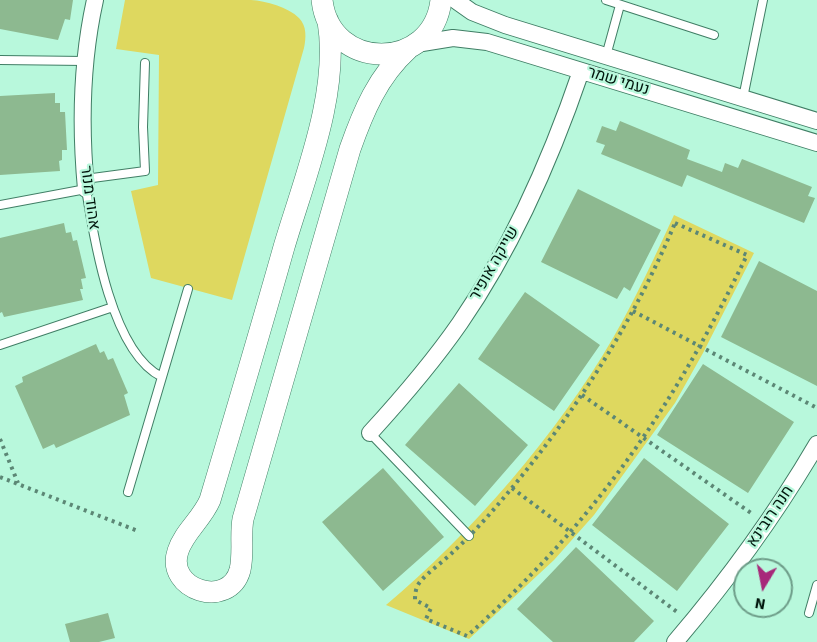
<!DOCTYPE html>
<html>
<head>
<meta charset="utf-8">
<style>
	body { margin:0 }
	#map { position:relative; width:817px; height:642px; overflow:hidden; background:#b8f8dc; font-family:"Source Sans 3",sans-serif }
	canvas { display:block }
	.north { position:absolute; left:733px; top:558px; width:60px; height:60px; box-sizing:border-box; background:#b8f8dc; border:2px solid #6e9d89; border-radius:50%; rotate:190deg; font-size:16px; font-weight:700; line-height:24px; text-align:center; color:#00150c }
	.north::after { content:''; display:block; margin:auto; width:21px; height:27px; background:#a7297a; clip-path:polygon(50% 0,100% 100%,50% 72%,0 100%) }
</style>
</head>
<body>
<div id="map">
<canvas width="817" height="642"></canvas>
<div class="north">N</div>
</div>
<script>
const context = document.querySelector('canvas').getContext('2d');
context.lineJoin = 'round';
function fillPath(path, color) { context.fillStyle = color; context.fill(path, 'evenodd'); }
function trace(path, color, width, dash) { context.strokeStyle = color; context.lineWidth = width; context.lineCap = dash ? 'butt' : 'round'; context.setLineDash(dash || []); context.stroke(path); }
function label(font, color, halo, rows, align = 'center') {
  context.font = font + ' "Source Sans 3",Heebo,sans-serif'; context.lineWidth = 4.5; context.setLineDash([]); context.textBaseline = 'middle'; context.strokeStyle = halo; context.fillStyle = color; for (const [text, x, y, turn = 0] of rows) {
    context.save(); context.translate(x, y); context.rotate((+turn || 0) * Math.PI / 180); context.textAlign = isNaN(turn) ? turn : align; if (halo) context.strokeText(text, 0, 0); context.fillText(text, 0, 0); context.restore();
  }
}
fillPath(new Path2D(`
	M125,0C167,0 210,0 251,0C266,1 288,7 299,18C307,26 306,38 304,48L232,300L151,278L131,191L158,185L159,55L116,49Z
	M674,215L754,253L703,353L675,403L594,515L554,560L469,639L386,605C470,535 558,433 613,338C636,298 655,256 674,215Z`), '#ded85f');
fillPath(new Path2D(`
	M0,0H73L70,20L65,19L58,40L0,29Z
	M55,93V103H60V112H65L67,150H62V160L59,161L60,171L0,175V96Z
	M620,121L690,150L687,159L722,172L725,163L738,168L742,159L812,187L808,196L815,198L804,223L687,175L682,187L601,154L605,145L596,142L602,126L616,131Z
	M578,189L661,230L630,291L624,287L617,299L541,262Z
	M64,223L66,233L71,232L73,241L77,240L86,278L81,279L83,289H80L83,300L4,317L2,312L0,313V238Z
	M759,261L817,291V386L721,337Z
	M525,292L600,345L554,411L478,359Z
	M96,344L100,353L104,351L108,360L113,358L128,393L124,395L130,415L56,448L54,444L43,449L15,386L23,382L22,377Z
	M703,364L794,422L748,493L657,435Z
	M459,383L528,445L475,506L405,445Z
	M644,458L729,524L677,591L592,525Z
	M383,468L444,537L383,591L322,522Z
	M576,547L654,621L634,642H553L517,609Z
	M108,613L115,638L99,642H70L65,624Z`), '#8db990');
const service = new Path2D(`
	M606,0L714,35
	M606,56L620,5
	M0,60L85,61
	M743,98L763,0
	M85,179L145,171L143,127L145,63
	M0,205L86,189C94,240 112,353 162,377
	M0,345L113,307
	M370,433L469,536
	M128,492L188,289
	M809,613L817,585`);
const minor = new Path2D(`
	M455,0L472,12L505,25L817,121
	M416,44L453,38L487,42L817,143
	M86,189C80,125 81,63 95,0
	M370,433C402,398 433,362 460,323C513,246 551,159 581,71
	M675,642C728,580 776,514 817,444`);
const tertiary = new Path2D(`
	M322,0C330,72 433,72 441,0
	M328,21C340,93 304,179 284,247C260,332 235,416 210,500C202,519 184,532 178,551C165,590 229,610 240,570C244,553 240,535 243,519L350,149C363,112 378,76 408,49`);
trace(service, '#407e65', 10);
trace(minor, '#407e65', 18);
trace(tertiary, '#407e65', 22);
trace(new Path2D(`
	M675,223L747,255C673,408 594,523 467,636L426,619L431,608L415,600C415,593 416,587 420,582C429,571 443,562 454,551C468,538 482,523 495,508C569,422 631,328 675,223Z
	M633,311L817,408
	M582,395L751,513
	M0,439L18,483
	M0,477L138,531
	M512,488L677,612`), '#5c8775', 4, [3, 4.5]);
trace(service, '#fff', 8);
trace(minor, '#fff', 16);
trace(tertiary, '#fff', 21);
label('16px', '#00150c', '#b8f8dc', [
	["נעמי שמר",618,82,17],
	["אהוד מנור",89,198,82],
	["שייקה אופיר",495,264,-60],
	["חנה רובינא",771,517,-56]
]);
</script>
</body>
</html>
